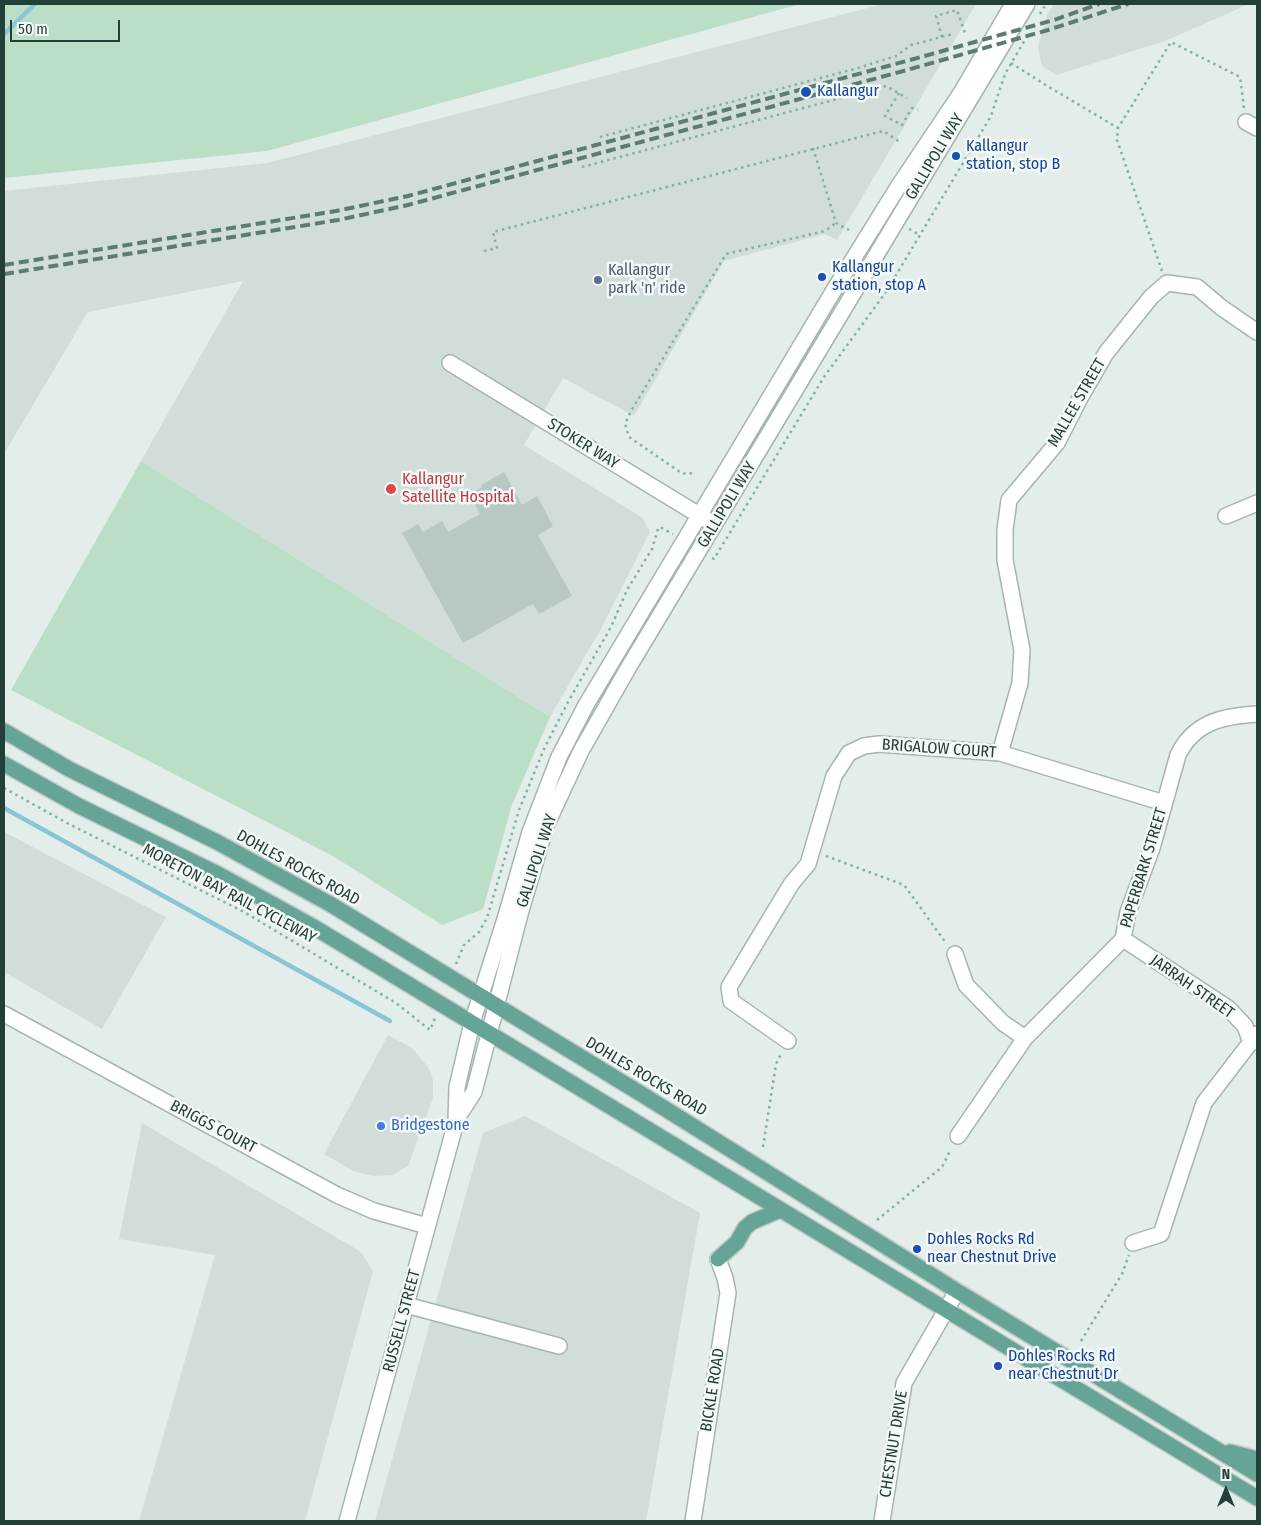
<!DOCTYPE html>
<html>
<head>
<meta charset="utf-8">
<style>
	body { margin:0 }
	#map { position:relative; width:1261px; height:1525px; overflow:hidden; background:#e3ede9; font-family:"Fira Sans Condensed",sans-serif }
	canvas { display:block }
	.frame { position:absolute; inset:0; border:5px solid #223f38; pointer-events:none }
	.north { position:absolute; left:1201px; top:1465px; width:50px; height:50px; -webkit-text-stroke:4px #f4f9f7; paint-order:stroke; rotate:0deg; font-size:14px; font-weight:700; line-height:20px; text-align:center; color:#223f38 }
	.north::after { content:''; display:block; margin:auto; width:18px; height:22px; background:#223f38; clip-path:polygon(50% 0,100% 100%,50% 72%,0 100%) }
	.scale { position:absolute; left:10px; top:20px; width:110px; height:22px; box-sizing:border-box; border:2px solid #223f38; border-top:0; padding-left:6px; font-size:15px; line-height:18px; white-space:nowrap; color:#223f38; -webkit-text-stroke:4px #f4f9f7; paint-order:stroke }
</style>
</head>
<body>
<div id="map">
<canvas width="1261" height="1525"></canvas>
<div class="frame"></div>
<div class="north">N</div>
<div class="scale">50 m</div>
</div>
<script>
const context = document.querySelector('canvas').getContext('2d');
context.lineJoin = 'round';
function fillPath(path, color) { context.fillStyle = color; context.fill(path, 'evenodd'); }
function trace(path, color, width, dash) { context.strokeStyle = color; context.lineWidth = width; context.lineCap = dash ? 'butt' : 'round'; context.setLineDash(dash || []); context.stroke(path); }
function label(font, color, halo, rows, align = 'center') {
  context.font = font + ' "Fira Sans Condensed",sans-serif'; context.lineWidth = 5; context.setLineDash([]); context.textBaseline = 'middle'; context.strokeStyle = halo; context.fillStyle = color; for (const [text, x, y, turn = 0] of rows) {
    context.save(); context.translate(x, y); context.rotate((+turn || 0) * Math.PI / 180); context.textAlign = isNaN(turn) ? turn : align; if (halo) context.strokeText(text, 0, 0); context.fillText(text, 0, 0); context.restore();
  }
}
fillPath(new Path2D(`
	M883,4H976L837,240L825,234L724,261L634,416L563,378L524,445L643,518L650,532L602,627L550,717L141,461L243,281L88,312L4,454V191L267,163Z
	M1054,4H1249L1165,41L1056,75L1042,66L1038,47L1047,15Z
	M4,832L166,917L102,1029L4,972Z
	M388,1035L412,1048L428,1067L433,1080V1098L408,1166L392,1175L374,1176L353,1171L324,1154Z
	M525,1116L700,1213L646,1521H375L483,1133Z
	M142,1123L361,1252L373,1271L305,1521H139L215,1255L119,1239Z`), '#d1ddd8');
fillPath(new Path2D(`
	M4,4H800L267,151L4,178Z
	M141,461L550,717L512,805L483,909L442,925L333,856L11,690Z`), '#bbdfc6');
trace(new Path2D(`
	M4,34L35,4
	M4,808L390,1021`), '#89c5d4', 4.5);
fillPath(new Path2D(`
	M504,472L522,505L537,496L553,526L538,535L572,596L539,614L533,604L463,643L402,533L418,524L423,532L442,521L448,532L480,514L469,494L482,487L481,485Z`), '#b8c8c2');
const minor = new Path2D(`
	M1246,122L1257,128
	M450,363L707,520
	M1226,516L1257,503
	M1000,753L1020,683L1022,650L1005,560V530L1009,500L1057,443L1080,398L1106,353L1151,297L1167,283L1197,287L1222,308L1257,332
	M1123,939L1228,1008L1245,1026L1251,1043
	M955,954L966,985L1003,1023L1025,1038
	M4,1014L337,1195L374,1211L427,1226
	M788,1041L731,1001L729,987L784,896L792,883L808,864L834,776L849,753L864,746L879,744L1000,753L1164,803
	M456,1120L474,1092L520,914L546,826L581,751L627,670L1027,4
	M958,1136L1025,1038L1123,939L1128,912L1152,848L1178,755C1194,722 1223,716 1257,714
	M1133,1243L1161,1234L1204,1103L1257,1034
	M406,1305L559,1346
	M347,1521L456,1122L457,1087L472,1023L506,916L530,832L559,757L586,705L834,290L898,187L961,93L1013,4
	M693,1521L728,1293L725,1278L718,1259
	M882,1521L904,1383L957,1291`);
const major = new Path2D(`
	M4,731L69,769L217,842L330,904L643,1095L957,1291L1257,1474
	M4,764L79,806L218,874L312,926L1257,1498
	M718,1259L737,1242L745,1228L752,1222L780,1210
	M1230,1452L1257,1459`);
trace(minor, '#a5b5b0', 18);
trace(major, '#c1c9c7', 18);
trace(new Path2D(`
	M1040,14L1046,4
	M942,37L936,16L957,10L965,33
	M1011,63L1049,87L1118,128
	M899,93L885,116L902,125L912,108L918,110
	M600,137L858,68L896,56L911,45L953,34
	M813,148L836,223L849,230
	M582,167L886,86L907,98
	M909,229L920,235
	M484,251L497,248L493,232L883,131L900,142
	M1162,271L1117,140L1118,128L1171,42L1240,77L1244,108
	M692,473L686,474L680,472L629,437L625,424L631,411L726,254L825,231L836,223
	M712,558L714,559L824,377L886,292L991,116L1005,74L1026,38
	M4,788L67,823L244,912L396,1003L430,1030L435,1018
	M826,856L904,885L946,943
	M456,964L464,945L479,932L487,918L519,810L544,749L568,702L611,627L627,590L652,549L658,529L660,527L673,534
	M763,1147L776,1064L781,1054
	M877,1220L942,1167L951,1149
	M1081,1341L1122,1274L1129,1255`), '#82b2a5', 2.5, [2.5, 4]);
trace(minor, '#fff', 15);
trace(major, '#66a497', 15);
trace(new Path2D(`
	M4,265L336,211L408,196L910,60L1054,20L1099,4
	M4,274L338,220L408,205L907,70L1048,30L1128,4`), '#5c7b74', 4, [10, 5]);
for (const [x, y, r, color] of [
	[806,92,6,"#1a4fb4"],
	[956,156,5,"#1a4fb4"],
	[822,277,5,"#1a4fb4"],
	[598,280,5,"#5c6f8a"],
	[391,489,6,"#e0444e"],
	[381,1126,5,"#3f7fe0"],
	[917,1249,5,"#1a4fb4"],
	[998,1366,5,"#1a4fb4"]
]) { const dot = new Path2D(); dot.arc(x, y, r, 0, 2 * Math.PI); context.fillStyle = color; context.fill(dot); trace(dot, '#f4f9f7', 2); }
label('16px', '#164399', '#f4f9f7', [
	["Kallangur",817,92],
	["Kallangur",966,147],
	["station, stop B",966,165],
	["Kallangur",832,268],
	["station, stop A",832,286],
	["Dohles Rocks Rd",927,1240],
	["near Chestnut Drive",927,1258],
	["Dohles Rocks Rd",1008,1357],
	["near Chestnut Dr",1008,1375]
], 'left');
label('16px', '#223f38', '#f4f9f7', [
	["GALLIPOLI WAY",935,157,-59],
	["MALLEE STREET",1077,403,-60],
	["STOKER WAY",583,444,32],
	["GALLIPOLI WAY",727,505,-59],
	["BRIGALOW COURT",939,749,4],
	["GALLIPOLI WAY",537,861,-72],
	["DOHLES ROCKS ROAD",298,868,29],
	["PAPERBARK STREET",1144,868,-73],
	["MORETON BAY RAIL CYCLEWAY",229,894,28],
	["JARRAH STREET",1192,987,35],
	["DOHLES ROCKS ROAD",646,1077,31],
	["BRIGGS COURT",213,1127,28],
	["RUSSELL STREET",402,1321,-75],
	["BICKLE ROAD",713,1390,-81],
	["CHESTNUT DRIVE",894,1444,-81]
]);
label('16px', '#4e5e75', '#f4f9f7', [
	["Kallangur",608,271],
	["park 'n' ride",608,289]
], 'left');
label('16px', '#be3a42', '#f4f9f7', [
	["Kallangur",402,480],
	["Satellite Hospital",402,498]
], 'left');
label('16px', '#366cbe', '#f4f9f7', [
	["Bridgestone",391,1126]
], 'left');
</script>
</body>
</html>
